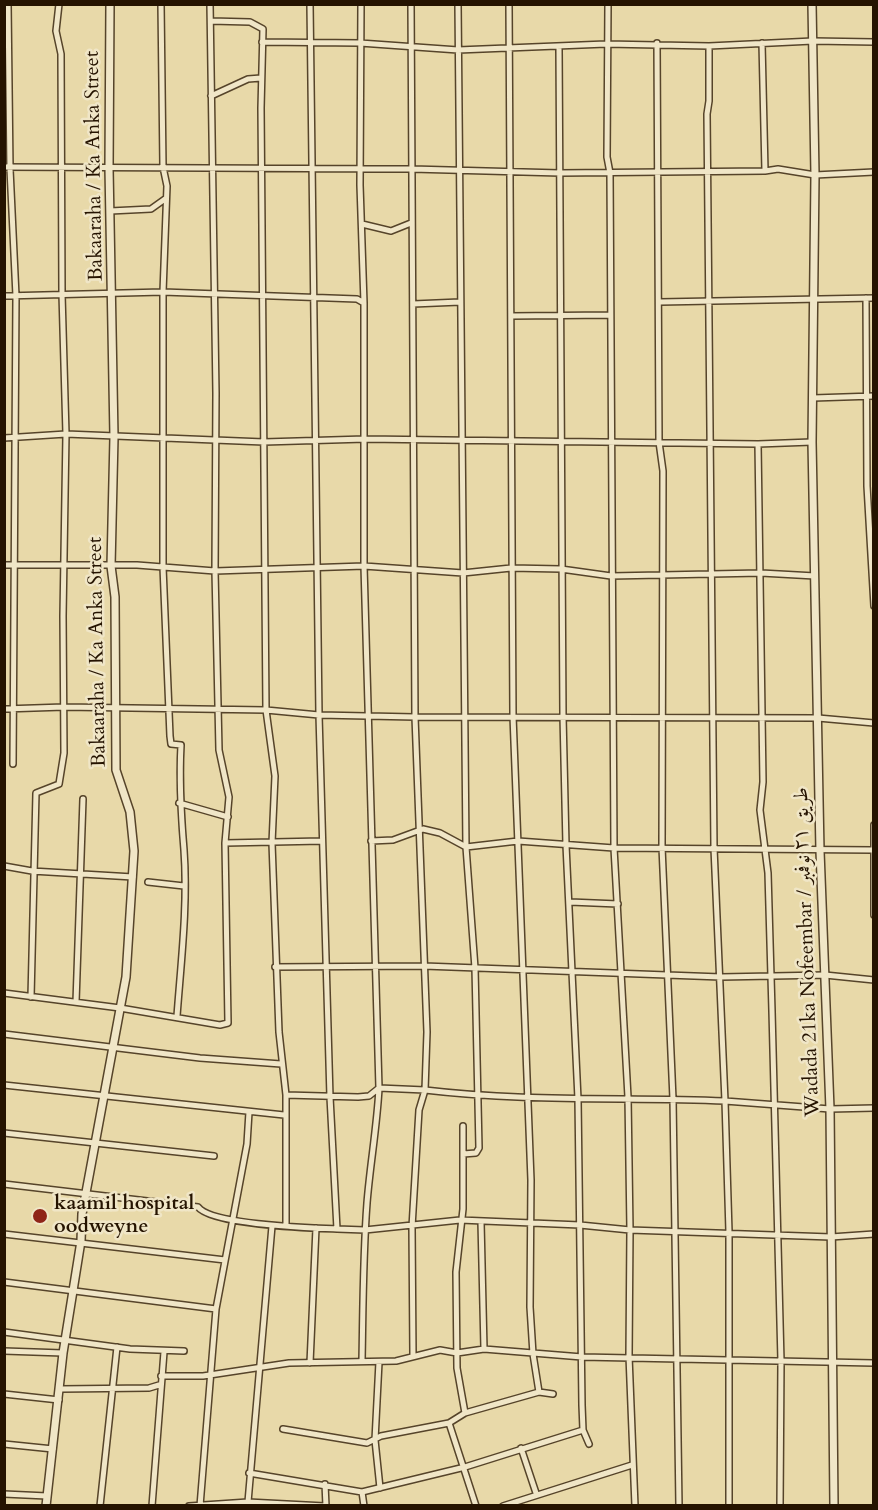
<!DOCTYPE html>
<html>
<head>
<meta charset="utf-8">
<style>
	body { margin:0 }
	#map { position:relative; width:878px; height:1510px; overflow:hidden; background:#e8d9a9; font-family:Cardo,serif }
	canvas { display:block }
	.frame { position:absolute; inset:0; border:6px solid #251300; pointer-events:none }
</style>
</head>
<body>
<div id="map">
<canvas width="878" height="1510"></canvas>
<div class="frame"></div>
</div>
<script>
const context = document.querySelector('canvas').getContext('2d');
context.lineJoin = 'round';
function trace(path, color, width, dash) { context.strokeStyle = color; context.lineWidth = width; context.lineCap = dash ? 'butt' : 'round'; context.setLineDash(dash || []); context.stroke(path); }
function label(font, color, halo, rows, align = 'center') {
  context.font = font + ' Cardo,Amiri,serif'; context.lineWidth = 5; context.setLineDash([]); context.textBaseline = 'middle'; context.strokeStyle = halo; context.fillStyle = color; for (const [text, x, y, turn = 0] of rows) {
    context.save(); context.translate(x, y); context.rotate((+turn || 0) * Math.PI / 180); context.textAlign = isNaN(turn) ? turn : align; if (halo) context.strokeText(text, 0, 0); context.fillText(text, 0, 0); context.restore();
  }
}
const minor = new Path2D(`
	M8,4L10,169L16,296L13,764
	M161,4L163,167L167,186L163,292V567L170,736L171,744L181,745C179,781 181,815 184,850C188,905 181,962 177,1016
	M310,4L319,715L330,1097L337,1229L365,1230L460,1220L580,1225L630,1230L831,1237L874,1234
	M361,4L360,185L364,303
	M411,4L415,717L427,1032L425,1090C525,1102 625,1097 725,1101L729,1232V1506
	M458,4L466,847L475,968L479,1148L476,1153L463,1154
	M509,4L513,716L531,1180L530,1307L533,1354L539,1392
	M608,4L607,157L610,173L614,848L628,1097L630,1230L629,1356L635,1506
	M211,21L250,22L263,29L261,108L266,710L275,776L272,843L279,1032L286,1095V1226
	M262,42L360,43L458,50L606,44L709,46L813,41L874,42
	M657,43L659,442L663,471L662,847L673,1099L679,1506
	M762,43L765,171
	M709,46V101L707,114L714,848L725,1101L830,1109L874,1108
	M559,48L563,716L566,845L578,1099L582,1405L583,1430L589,1444
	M211,96L248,79L261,78
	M4,167L412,169L560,173L765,171L778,169L815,175L874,172
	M110,211L151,209L165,199
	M362,224L391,231L411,223
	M4,296L163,292L357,299L364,303V566L379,1088L425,1090L419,1110L412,1227L413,1356
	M866,298L867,486L874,606
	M660,302L874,298
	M413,304L460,302
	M511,316L610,315
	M813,398L874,396
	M4,438L66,434L264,442L365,439L758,444L812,442
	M758,444L763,782L760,810L768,873L772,1011L781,1361L780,1506
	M4,565H137L215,571L364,566L463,573L511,568L561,569L611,576L761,573L815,576
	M4,709L64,707L266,710L319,715L415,717L818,718L874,723
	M179,803L228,817
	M874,825V915
	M371,841L393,840L423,829L440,833L466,847L518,841L614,848L873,850
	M225,843L322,841
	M4,866L32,871L133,877
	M148,882L184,886
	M570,902L618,904
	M275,967L424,966L721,977L825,975L874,980
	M4,993L120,1008L220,1025L228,1023L225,843L229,797L219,750L215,571L216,393L210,4
	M31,997L36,793L59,784L64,753L63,616L66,434L62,294L61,54L56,31L59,4
	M76,1002L83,799
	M4,1034L200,1058L281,1064
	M4,1085L284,1115
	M286,1095L358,1097L369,1096L379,1088
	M463,1126V1209L456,1272L457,1368L465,1413
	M4,1133L214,1156
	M4,1184L198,1207C212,1225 312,1228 337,1229
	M481,1222L484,1349
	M4,1234L225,1260
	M4,1282L216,1309
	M4,1332L130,1349L184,1351
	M4,1351L63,1353
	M362,1361C363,1309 363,1256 367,1203C370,1165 377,1127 379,1088
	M379,1362L375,1440L380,1488
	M310,1363L316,1228
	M161,1376H203L289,1363L396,1361L440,1350L457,1353L484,1349L582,1357L874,1363
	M61,1389L149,1388L159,1385
	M4,1394L59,1400
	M449,1423L476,1506
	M283,1429L367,1443L381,1436L449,1423L465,1413L539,1392L553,1394
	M4,1444L53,1449
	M521,1448L536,1493
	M249,1473L362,1492L465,1467L583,1430
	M325,1484L326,1506
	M362,1492L364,1506
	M4,1494L47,1496
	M248,1502L272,1226
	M100,1506L117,1347
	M152,1506L164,1352
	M189,1506L248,1502L325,1506
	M200,1506L216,1309L247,1144L249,1112
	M503,1506L632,1465`);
const tertiary = new Path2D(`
	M812,4L815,175L812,442L820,851L830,1109L834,1506
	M46,1506L63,1353L81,1241L82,1214L126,977L134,851L130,812L116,770L115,597L111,566L114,437L109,168L110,4`);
trace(minor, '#56442a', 8);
trace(tertiary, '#56442a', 10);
trace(minor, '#f0e6c7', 5);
trace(tertiary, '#f0e6c7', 7);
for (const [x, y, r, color] of [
	[40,1216,8,"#8f2418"]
]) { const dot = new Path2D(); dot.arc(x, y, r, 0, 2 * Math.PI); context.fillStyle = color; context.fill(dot); trace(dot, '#f0e6c7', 2); }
label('20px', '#251300', '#f0e6c7', [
	["Bakaaraha / Ka Anka Street",95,166,-91],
	["Bakaaraha / Ka Anka Street",98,652,-91],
	["Wadada 21ka Nofeembar / طريق ٢١ نوفمبر",808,952,-92]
]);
label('bold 20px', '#251300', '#f0e6c7', [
	["kaamil hospital",54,1204],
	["oodweyne",54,1227]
], 'left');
</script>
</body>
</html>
